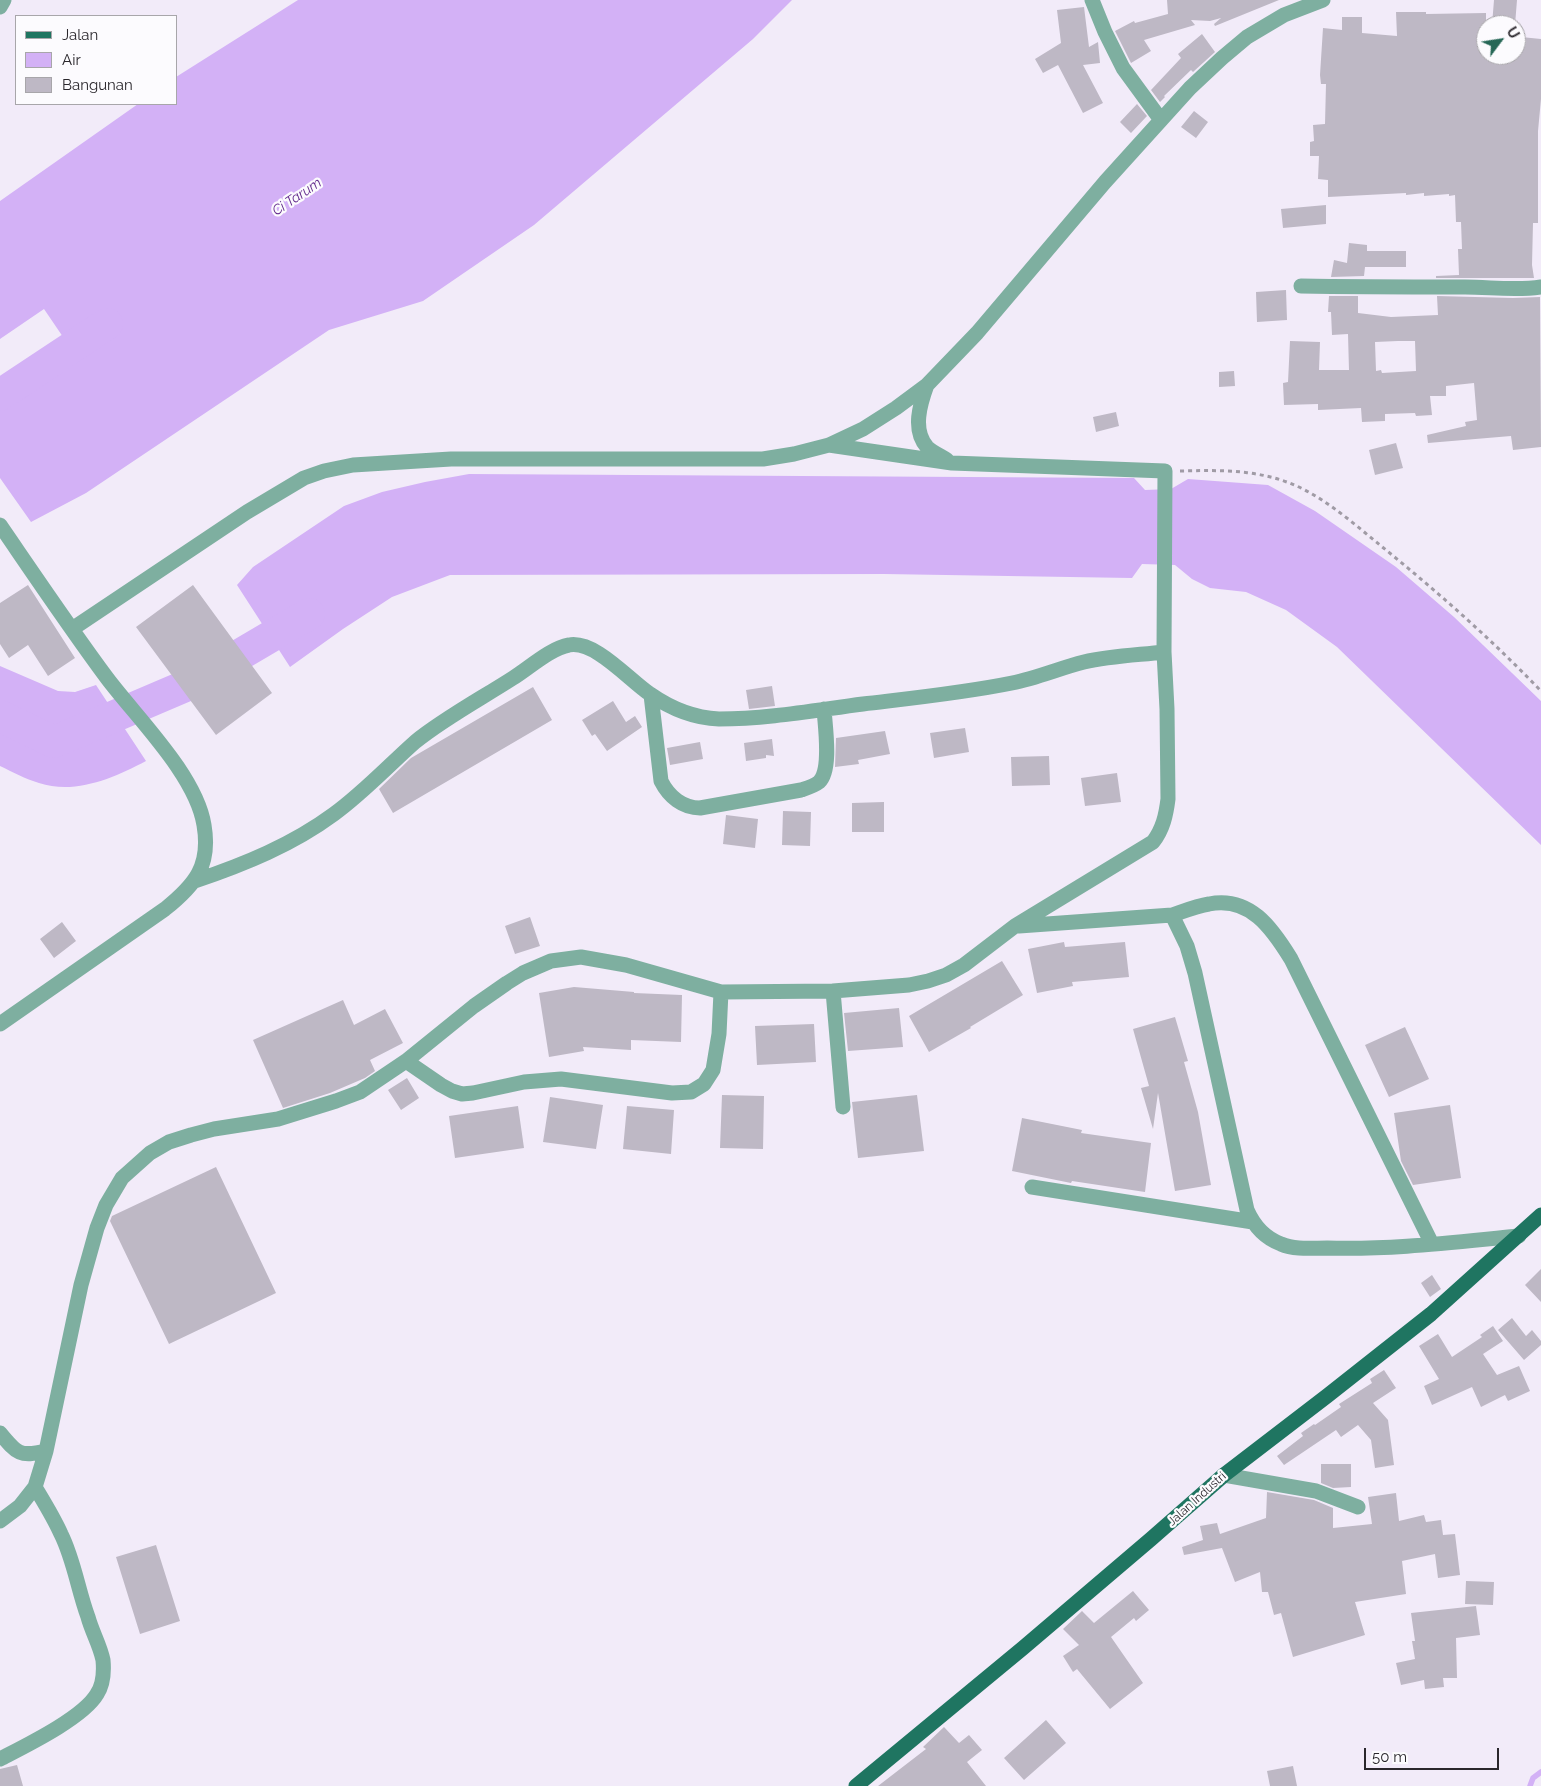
<!DOCTYPE html>
<html>
<head>
<meta charset="utf-8">
<style>
	body { margin:0 }
	#map { position:relative; width:1541px; height:1786px; overflow:hidden; background:#f2ebf9; font-family:Raleway,sans-serif }
	canvas { display:block }
	.legend { position:absolute; left:15px; top:15px; width:162px; height:90px; box-sizing:border-box; background:#fcfbfe; border:1px solid #a8a6aa; margin:0; padding:6px 9px; list-style:none; font-size:15px; color:#2a272c }
	.legend li { display:flex; align-items:center; gap:10px; height:25px }
	.legend b { width:25px; border:1px solid #a8a6aa }
	.north { position:absolute; left:1476px; top:15px; width:50px; height:50px; box-sizing:border-box; background:#fcfbfe; border:1px solid #a8a6aa; border-radius:50%; rotate:59deg; font-size:14px; font-weight:700; line-height:20px; text-align:center; color:#2a272c }
	.north::after { content:''; display:block; margin:auto; width:18px; height:22px; background:#266756; clip-path:polygon(50% 0,100% 100%,50% 72%,0 100%) }
	.scale { position:absolute; left:1364px; top:1748px; width:135px; height:22px; box-sizing:border-box; border:2px solid #2a272c; border-top:0; padding-left:6px; font-size:15px; line-height:18px; white-space:nowrap; color:#2a272c; -webkit-text-stroke:4px #fcfbfe; paint-order:stroke }
</style>
</head>
<body>
<div id="map">
<canvas width="1541" height="1786"></canvas>
<ul class="legend">
<li><b style="height:6px;background:#1f7561"></b>Jalan</li>
<li><b style="height:14px;background:#d3b1f6"></b>Air</li>
<li><b style="height:14px;background:#beb8c5"></b>Bangunan</li>
</ul>
<div class="north">U</div>
<div class="scale">50 m</div>
</div>
<script>
const context = document.querySelector('canvas').getContext('2d');
context.lineJoin = 'round';
function fillPath(path, color) { context.fillStyle = color; context.fill(path, 'evenodd'); }
function trace(path, color, width, dash) { context.strokeStyle = color; context.lineWidth = width; context.lineCap = dash ? 'butt' : 'round'; context.setLineDash(dash || []); context.stroke(path); }
function label(font, color, halo, rows, align = 'center') {
  context.font = font + ' Raleway,sans-serif'; context.lineWidth = 4.5; context.setLineDash([]); context.textBaseline = 'middle'; context.strokeStyle = halo; context.fillStyle = color; for (const [text, x, y, turn = 0] of rows) {
    context.save(); context.translate(x, y); context.rotate((+turn || 0) * Math.PI / 180); context.textAlign = isNaN(turn) ? turn : align; if (halo) context.strokeText(text, 0, 0); context.fillText(text, 0, 0); context.restore();
  }
}
fillPath(new Path2D(`
	M298,0H792L753,39L534,225L423,301L329,330L86,493L31,522L0,478V409L78,359L44,309L0,339V201L138,104H176V77Z
	M469,474L1134,478L1145,490L1171,489L1188,479L1268,485L1315,511L1396,567L1454,617L1541,701V845L1337,647L1286,610L1246,592L1210,588L1192,579L1175,565L1142,564L1132,578L884,574L450,575L392,597L343,629L290,667L237,585L253,567L344,506L382,492L425,482Z
	M0,666L58,691L75,692L96,685L146,761C114,778 75,795 39,783C25,779 13,772 0,766Z`), '#d3b1f6');
trace(new Path2D(`
	M1530,1786L1533,1778L1541,1772`), '#d3b1f6', 5.5);
trace(new Path2D(`
	M0,395L107,324
	M0,716L54,742L190,684L309,614`), '#d3b1f6', 32);
fillPath(new Path2D(`
	M1167,0H1279L1215,26L1214,24L1221,18L1210,21L1191,20L1195,25L1144,40L1151,51L1131,63L1115,31L1134,21L1135,23L1168,14Z
	M1494,0H1517L1515,25H1492Z
	M1084,7L1089,47L1098,42L1100,63L1083,65L1103,103L1083,113L1058,65L1043,73L1035,59L1061,43L1057,10Z
	M1396,12H1426V14L1486,13V55H1519L1521,37L1541,39V99L1538,131V223H1533L1532,265L1534,278H1436V276L1459,275L1458,249H1462L1461,222H1456L1455,195L1449,196V194L1424,196V193L1406,195V193L1328,197V180L1318,179L1319,156H1310V142L1314,141L1313,125L1325,124L1326,84H1321L1320,75L1323,28L1342,30V17H1362V33L1397,36Z
	M1202,34L1215,52L1193,72L1191,70L1164,96L1165,97L1160,102L1151,90L1181,58L1178,54Z
	M1137,104L1147,116L1131,133L1120,122Z
	M1194,111L1208,122L1196,138L1181,127Z
	M1326,205V224L1283,228L1281,209Z
	M1349,243L1367,245V251H1406V267H1365L1364,276L1331,277L1334,260L1347,263Z
	M1286,290L1287,320L1257,322L1256,292Z
	M1329,296H1358V313L1391,317L1438,315L1437,296L1513,298L1540,297L1541,447L1513,450L1511,436L1428,443L1427,435L1466,426L1465,422L1477,420L1474,383L1446,386V396H1430L1432,415L1416,416L1415,413L1385,414V421L1362,422L1361,408L1318,410V404L1284,405L1283,383L1288,382L1290,341L1320,342L1319,370H1349L1348,334L1332,335L1331,312H1328ZM1398,341H1415L1416,371L1382,373L1381,370L1376,371L1375,342Z
	M1234,371L1235,386L1219,387V372Z
	M1116,412L1119,426L1096,432L1093,417Z
	M1396,443L1403,468L1375,475L1369,450Z
	M28,585L75,658L48,676L28,645L9,658L0,644V603Z
	M193,585L272,693L216,735L136,627Z
	M772,686L775,706L749,709L746,690Z
	M533,687L552,720L393,813L379,789L411,758Z
	M613,701L626,722L635,716L642,727L607,751L595,734L592,736L582,720Z
	M965,728L969,752L934,758L930,733Z
	M885,731L890,754L858,760L859,764L835,767L836,738Z
	M772,739L774,756L766,755V758L746,761L744,743Z
	M700,742L703,759L670,765L667,748Z
	M1049,756L1050,785L1012,786L1011,757Z
	M1117,773L1121,802L1085,806L1081,778Z
	M884,802V832H852V803Z
	M783,811L811,812L810,846L782,845Z
	M726,815L758,819L755,848L723,844Z
	M530,917L540,946L515,954L505,926Z
	M62,922L76,941L54,958L40,939Z
	M1064,942L1065,947L1125,942L1129,977L1072,982L1073,986L1037,993L1028,949Z
	M1002,961L1023,995L970,1027L971,1028L929,1052L909,1016Z
	M574,987L634,992V993L682,995L681,1042L631,1040V1050L583,1047L584,1051L549,1057L539,993Z
	M343,1000L354,1025L385,1009L403,1043L370,1060L375,1071L365,1078L330,1093L283,1108L253,1040Z
	M899,1008L903,1047L848,1051L844,1013Z
	M1175,1017L1188,1061L1184,1062L1198,1112L1211,1185L1175,1191L1158,1093L1153,1129L1141,1088L1149,1086L1133,1029Z
	M814,1024L816,1062L757,1065L755,1026Z
	M1405,1027L1429,1079L1389,1097L1365,1045Z
	M407,1078L419,1098L401,1110L388,1090Z
	M722,1095L764,1096L763,1149L720,1148Z
	M917,1095L924,1151L858,1158L852,1102Z
	M550,1097L603,1105L596,1149L543,1142Z
	M1450,1105L1461,1178L1413,1185L1401,1161L1394,1113Z
	M518,1106L524,1148L455,1158L449,1116Z
	M627,1106L674,1110L671,1154L623,1149Z
	M1022,1118L1082,1130L1081,1133L1151,1143L1145,1192L1072,1181L1071,1183L1012,1171Z
	M216,1167L276,1293L169,1344L110,1221L112,1216Z
	M1541,1269V1302L1525,1285Z
	M1432,1275L1441,1289L1430,1297L1421,1283Z
	M1512,1318L1526,1336L1532,1330L1541,1341V1345L1524,1360L1498,1330Z
	M1493,1326L1503,1341L1483,1354L1497,1375L1519,1366L1530,1391L1508,1401L1505,1395L1481,1407L1472,1387L1432,1405L1424,1386L1439,1379L1419,1346L1438,1334L1452,1357L1482,1337L1480,1335Z
	M1384,1370L1396,1388L1373,1403L1388,1420L1394,1465L1375,1468L1371,1440L1358,1425L1341,1437L1336,1430L1284,1465L1277,1456L1303,1436L1301,1433L1314,1424L1315,1425L1341,1407L1339,1404L1372,1383L1370,1379Z
	M1321,1464H1351V1487L1333,1488L1321,1483Z
	M1267,1492L1314,1500L1333,1508V1528L1372,1524L1368,1497L1396,1493L1399,1521L1424,1515L1426,1522L1441,1520L1443,1535L1455,1534L1460,1575L1438,1578L1435,1554L1402,1561L1406,1594L1355,1602L1365,1635L1293,1657L1281,1613L1274,1615L1268,1592H1262L1260,1572L1235,1582L1222,1548L1184,1555L1182,1547L1203,1540L1200,1526L1217,1523L1220,1534L1266,1518Z
	M156,1545L180,1621L140,1634L116,1557Z
	M1466,1581L1494,1582L1493,1605L1465,1604Z
	M1133,1591L1149,1610L1136,1621L1134,1618L1111,1637L1143,1683L1110,1709L1077,1669L1073,1672L1063,1656L1079,1645L1063,1629L1082,1611L1094,1623Z
	M1476,1606L1480,1635L1456,1638L1457,1678H1443L1444,1687L1425,1689L1424,1680L1401,1685L1396,1663L1415,1659L1412,1641H1415L1411,1613Z
	M1046,1720L1066,1743L1024,1780L1004,1758Z
	M944,1727L959,1743L969,1735L982,1750L967,1762L986,1786H878L926,1749L923,1747Z
	M17,1765L23,1786H0V1769Z
	M1293,1766L1297,1786H1270L1267,1771Z`), '#beb8c5');
trace(new Path2D(`
	M1180,471C1223,470 1263,469 1303,489C1334,505 1360,529 1386,550C1440,594 1493,641 1541,691`), '#a09ba5', 3, [4, 4]);
trace(new Path2D(`
	M1092,0L1105,32L1123,68L1161,120
	M0,7L4,0
	M1301,286C1355,287 1410,287 1465,287C1490,287 1516,291 1541,287
	M927,385C920,404 912,430 927,447C932,452 941,456 947,460
	M0,525C35,576 70,628 107,678C137,718 196,775 204,825C211,866 195,885 165,909L0,1024
	M72,629L247,512L304,478L324,471L353,465L451,459H763L794,454L829,445L863,429L896,408L927,385L977,333L1105,182L1190,88L1222,58L1247,37L1284,15L1323,0
	M651,695L661,781C669,797 683,808 700,808L801,790C807,788 814,786 819,782C832,770 825,726 824,709
	M195,881C245,864 292,845 334,814C363,793 388,766 415,742C443,719 482,698 513,678C529,668 551,648 569,645C595,640 629,680 650,694C670,708 695,718 719,719C768,719 816,710 863,704C913,698 963,693 1012,683C1037,678 1060,668 1084,662C1110,656 1138,655 1164,652
	M1172,915C1184,911 1197,906 1209,904C1250,896 1272,928 1291,959L1432,1244
	M1019,926L1172,915L1187,946L1195,973L1247,1210C1254,1226 1265,1238 1281,1244C1295,1250 1312,1248 1327,1248C1391,1250 1455,1242 1519,1236
	M833,991L843,1107
	M406,1061L441,1085L452,1091L462,1094L473,1093L524,1082L561,1079L672,1093L691,1092L704,1084L713,1070L719,1034L721,992
	M1032,1187L1253,1222
	M0,1433C17,1454 20,1457 46,1451
	M1224,1475L1316,1491L1358,1507
	M0,1521L20,1506L35,1487L46,1451L81,1285L97,1228L106,1205L122,1178L150,1153L169,1142L191,1135L214,1129L278,1119L336,1101L360,1092L406,1061L474,1006L507,983L523,973L551,961L581,957L626,965L721,992L833,991L909,985L928,981L946,975L964,965L1015,926L1153,842C1163,829 1166,815 1168,799L1167,709L1164,652L1165,471L952,463L829,445
	M0,1759C25,1746 83,1718 97,1694C103,1685 104,1671 103,1660C100,1645 92,1632 88,1617C78,1590 74,1560 61,1534C54,1518 44,1502 35,1487`), '#7eafa0', 15);
trace(new Path2D(`
	M856,1786L1023,1648L1151,1539L1224,1475L1327,1396L1431,1314L1541,1215`), '#1f7561', 15);
label('12px', '#2a272c', '#fcfbfe', [
	["Jalan Industri",1197,1499,-42]
]);
label('italic 14px', '#622a8c', '#fcfbfe', [
	["Ci Tarum",297,197,-34]
]);
</script>
</body>
</html>
